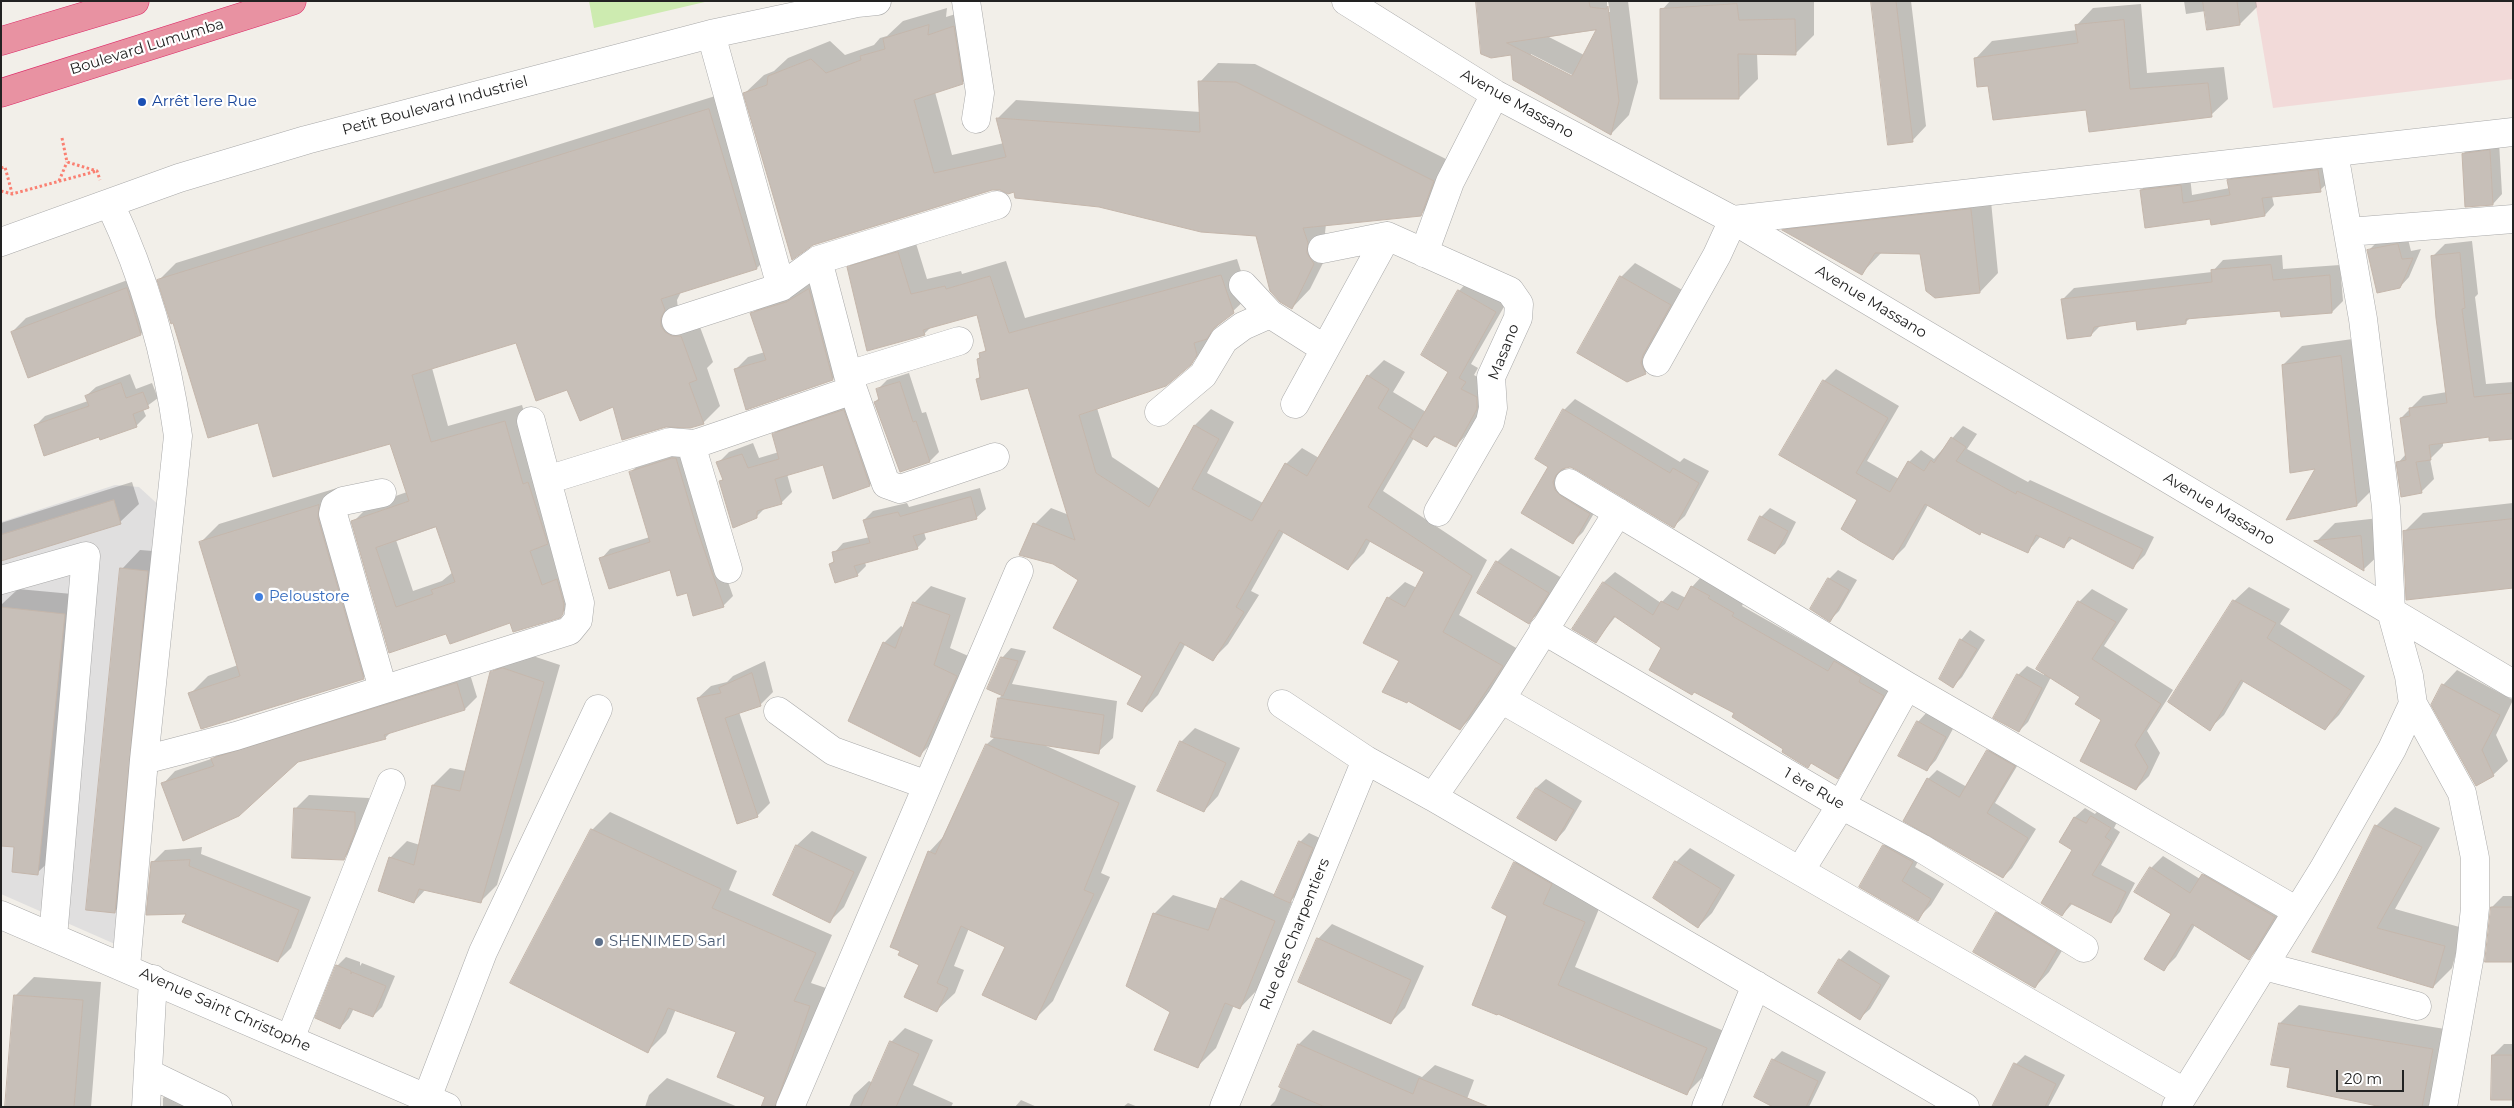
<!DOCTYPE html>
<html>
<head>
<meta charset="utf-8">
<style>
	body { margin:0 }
	#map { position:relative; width:2514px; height:1108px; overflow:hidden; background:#f2efe9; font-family:Montserrat,sans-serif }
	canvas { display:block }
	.frame { position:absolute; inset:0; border:2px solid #222; pointer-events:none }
	.scale { position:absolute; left:2336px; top:1070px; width:68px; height:22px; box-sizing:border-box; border:2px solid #222; border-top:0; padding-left:6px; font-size:15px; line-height:18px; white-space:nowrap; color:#222; -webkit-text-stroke:4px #fff; paint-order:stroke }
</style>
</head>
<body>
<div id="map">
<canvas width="2514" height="1108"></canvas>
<div class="frame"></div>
<div class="scale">20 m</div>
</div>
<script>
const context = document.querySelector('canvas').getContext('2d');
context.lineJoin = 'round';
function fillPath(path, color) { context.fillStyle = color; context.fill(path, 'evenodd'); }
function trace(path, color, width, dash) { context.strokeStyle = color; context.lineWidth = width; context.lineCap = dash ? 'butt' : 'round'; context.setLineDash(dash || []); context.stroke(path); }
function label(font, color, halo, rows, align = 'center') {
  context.font = font + ' Montserrat,sans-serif'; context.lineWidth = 4.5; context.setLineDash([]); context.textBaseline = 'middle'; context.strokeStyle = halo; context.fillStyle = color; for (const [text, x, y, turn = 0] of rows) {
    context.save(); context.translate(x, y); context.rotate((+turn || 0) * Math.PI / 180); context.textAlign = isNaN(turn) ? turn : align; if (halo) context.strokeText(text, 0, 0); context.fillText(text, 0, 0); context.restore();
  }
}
fillPath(new Path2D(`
	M115,485L139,487L163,509L124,948L1,894V522Z`), '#e0dfdf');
fillPath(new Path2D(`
	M2255,1H2513V79L2273,108Z`), '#f2dad9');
fillPath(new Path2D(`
	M589,1H709L594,28Z`), '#cdebb0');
fillPath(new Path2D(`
	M1477,1H1607V12H1610L1608,1H1628L1638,82L1629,115L1611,134L1513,54ZM1598,28L1584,55L1547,36ZM1531,54L1578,78L1577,80L1531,57Z
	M1670,1H1814V35L1795,54L1757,53L1758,79L1739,98H1661L1662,10Z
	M1872,1H1911L1926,126L1912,141Z
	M2184,1H2256L2257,7L2240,24L2206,11L2186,14Z
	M2141,4L2147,73L2224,67L2228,99L2211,115L2087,108L1989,84L1976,58L1992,41L2077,30V25L2093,8Z
	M947,8L946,17L972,9L981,65L962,83L935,92L952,155L1004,143L998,118L1016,100L1201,112L1200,82L1218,63L1255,64L1452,162L1439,196L1420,215L1326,224L1325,233L1332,245L1310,289L1292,308L1257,235L1015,190L992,189L813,244L745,93L764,75L774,71L788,58L830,41L845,55L874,45L880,38L887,36L903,21Z
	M725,93L774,251L757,268L681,292L677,300L678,309L697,319L713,362L707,368L720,406L703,423L614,405L568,388L517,342L432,368L448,426L522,405L577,599L559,616L447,632L390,652L353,522L370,505L407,492L390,442L259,421L174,321L159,280L176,263ZM437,526L453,572L442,581L413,591L396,540Z
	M2499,142L2502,194L2493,204L2463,154L2472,145Z
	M2327,161L2330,181L2320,190L2272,196L2274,205L2265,215L2211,217L2141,190L2151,181L2190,176L2192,195L2230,188L2229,180L2238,171Z
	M1990,191L1998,273L1980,292L1921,253L1882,252L1862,273L1784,230L1802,212Z
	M2407,235L2411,251L2421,249L2409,277L2400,287L2369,250L2378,241Z
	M914,237L927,279L961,271L962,274L1006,261L1025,318L1237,259L1249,296L1211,332L1212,338L1207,347L1190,364L1097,408L1112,457L1160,489L1195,425L1211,409L1234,422L1207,473L1263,503L1286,464L1302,448L1319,458L1368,376L1384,360L1405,372L1393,392L1426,412L1450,372L1459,291L1472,277L1509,298L1471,364L1478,368L1474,375L1490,384V392L1469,432L1456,446L1436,436L1427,446L1414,438L1383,491L1487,560L1459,615L1518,649L1476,713L1460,729L1400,660L1388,598L1405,582L1417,588L1426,571L1371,540L1364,553L1348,569L1284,532L1251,591L1259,595L1228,644L1212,660L1186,643L1158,695L1142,711L1144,675L1080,579L1035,524L1051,508L1069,515L1029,386L977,380L981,375L978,359L987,348L978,313L931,327L924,334L848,268L864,252Z
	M2472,241L2478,294L2475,297L2486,384L2513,382V437L2490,435L2443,442V446L2430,459L2434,479L2421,492L2398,463L2406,454L2401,418L2423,396L2447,392L2432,257L2445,244Z
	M2282,255L2283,269L2340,265L2343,301L2332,312L2282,310L2190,318L2186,322L2137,320L2101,325L2091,335L2063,299L2074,288L2212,272L2223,260Z
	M1635,263L1684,291L1660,358L1646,372L1627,380L1621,277Z
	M141,275L155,320L141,334L12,332L26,318Z
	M821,278L845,367L833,379L736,369L748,357L765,352L752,314L764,302L799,290Z
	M2360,338L2376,486L2357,505L2317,467L2283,365L2302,346Z
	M1836,369L1899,406L1867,461L1899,479L1909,462L1921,450L1934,459L1963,426L1977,434L1967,449L2028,482L2030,480L2154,537L2145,555L2133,567L2073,538L2064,546L2041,536L2028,551L1928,505L1905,547L1893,559L1859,500L1824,381Z
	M909,373L922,413L926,412L939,452L930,461L875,402L879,398L877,390L887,380Z
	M130,374L136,389L152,383L158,398L143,409L146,416L136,426L100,435L35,426L45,416L88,401L86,396L96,387Z
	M1575,399L1680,462L1684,458L1709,471L1685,516L1674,526L1578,468L1570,466L1565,467L1564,471L1566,479L1600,503L1583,532L1573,542L1522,513L1550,466L1536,458L1564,410Z
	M854,400L881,474L870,485L824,464L787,474L792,492L781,503L766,507L756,517L720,482L724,478L718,463L729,452L753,443L759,458L779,452L774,434L785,424Z
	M685,450L707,523L733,596L724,605L694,614L688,592L671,569L601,559L610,549L650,537L632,471L641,462Z
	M132,482L139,504L120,522L1,560V523Z
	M337,488L336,500L381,660L363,678L190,694L208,676L238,665L201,542L219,524Z
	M980,488L986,509L976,518L924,532L926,539L917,548L865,562L866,566L857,575L830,564L835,560L834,553L843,543L870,537L864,520L873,511L907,503L909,507Z
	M2513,503V587L2404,532L2423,513Z
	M1770,508L1796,522L1785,544L1775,553L1761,517Z
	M2379,518L2383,551L2364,569L2317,541L2335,523Z
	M1511,548L1562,578L1543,608L1529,623L1497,562Z
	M140,550L166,552L133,893L115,911L122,569Z
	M1838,570L1857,580L1839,611L1830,620L1829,579Z
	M1615,572L1661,603L1672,591L1686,598L1692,587L1702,576L1744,602L1742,606L1837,660L1893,685L1848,767L1837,777L1812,762L1808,766L1736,713L1663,648L1616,616L1596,641L1573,628L1604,582Z
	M931,586L966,598L950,648L973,658L937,738L920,755L884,643L901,626L904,628L914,603Z
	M2249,587L2290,609L2280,624L2365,676L2339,715L2325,729L2244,681L2224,715L2209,729L2234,601Z
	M18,589L83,595L56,855L37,873L16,846L1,845V605Z
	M2092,589L2128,609L2104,646L2173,690L2147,731L2160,753L2149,776L2136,789L2102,720L2081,696L2051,677L2028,722L2019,731L2018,675L2027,666L2044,675L2079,602Z
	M1970,630L1985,640L1962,677L1953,686L1961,640Z
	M1011,648L1026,651L1012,684L1117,701L1113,738L1098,752L1044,745L1136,786L1101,873L1110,877L1053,1001L1036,1018L1006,946L969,928L954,966L964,970L955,993L937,1010L920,964L929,852L944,836L987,744L996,736L999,698L1003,694L1002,658Z
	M521,652L560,665L497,885L480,902L426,889L414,902L390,858L407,841L420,845L433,785L450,768L466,771L492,673L509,655Z
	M765,661L773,692L760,705L739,712L770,803L757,816L698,698L711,686L727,682L733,676Z
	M2457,670L2513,700L2496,735L2508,761L2493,775L2433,705L2443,685Z
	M469,671L477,697L465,709L391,732L385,738L163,784L175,771L214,758L225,746Z
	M1927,712L1954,727L1936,760L1927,770L1918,722Z
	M1195,728L1240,748L1218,796L1204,811L1181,742Z
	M1998,742L2023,756L1995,803L2036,829L2012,868L2003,877L1928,779L1937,770L1967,787L1988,751Z
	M1546,779L1582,801L1565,830L1556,840L1536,788Z
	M309,795L369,798L368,817L358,844L343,859L295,809Z
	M2101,807L2119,818L2114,828L2120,832L2101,865L2135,883L2120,912L2110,922L2073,903L2062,915L2074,849L2061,842L2075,817L2085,808L2095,814Z
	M2395,807L2440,828L2395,909L2463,928L2452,968L2433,987L2314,951L2376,826Z
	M610,812L737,871L729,890L832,935L811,983L826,988L793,1107H762L767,1096L738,1032L676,1009L666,1033L648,1051L592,830Z
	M812,831L867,857L844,907L830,921L774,895L797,845Z
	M1898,832L1926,847L1915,867L1944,884L1931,905L1917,919L1884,846Z
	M1309,833L1322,839L1299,892L1291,901L1292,902L1258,989L1240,1008L1234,1005L1216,1048L1197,1067L1171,1011L1154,914L1173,895L1218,909L1222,899L1241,880L1276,895L1300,842Z
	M1533,846L1569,867L1559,886L1601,904L1575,967L1724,1031L1704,1076L1687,1093L1498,1012L1515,863Z
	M202,847L201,854L311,897L291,948L278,961L188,912L152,863L165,850Z
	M1690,848L1735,875L1712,913L1698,927L1669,909L1676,862Z
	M2163,856L2200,879L2215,862L2287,904L2261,946L2248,959L2195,925L2176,957L2164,969L2172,914L2151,868Z
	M2503,896H2513V961L2492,907Z
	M2011,899L2071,936L2049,972L2035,987L1997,913Z
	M1332,924L1424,966L1405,1008L1391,1022L1318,939Z
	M1849,950L1890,976L1870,1009L1860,1018L1840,960Z
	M346,957L360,962V966L362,963L395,976L382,1007L373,1016L354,1008L349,1018L340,1028L337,966Z
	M34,977L101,982L91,1107H7L16,995Z
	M2299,1005L2451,1030L2439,1095L2427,1107H2388L2280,1023Z
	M905,1028L933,1040L913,1085L953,1103L951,1107H849L854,1095L869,1081L873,1083L891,1042Z
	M1313,1030L1422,1077L1435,1065L1474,1080L1464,1107H1269L1275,1101L1299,1044Z
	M2504,1044H2513L2511,1099L2493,1055Z
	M1782,1051L1826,1072L1809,1107H1776L1773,1060Z
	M2025,1055L2065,1075L2048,1107H1999L2016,1064Z
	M667,1078L738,1107H645L649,1095Z
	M177,1084L224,1107H163V1098Z
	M1021,1100L1037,1107H1015Z
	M1128,1103L1138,1107H1123Z`), '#0003');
const building = new Path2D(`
	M1476,1H1589L1590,7L1606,9L1608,6L1619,101L1611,135L1513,80L1511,55L1491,58L1481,54ZM1596,30L1572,76L1507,43Z
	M1871,1H1896L1913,142L1888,145Z
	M2203,1H2237L2240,25L2207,30Z
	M1737,4L1739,20L1795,19L1796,55L1738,54L1739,99H1660V9Z
	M2124,20L2130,89L2208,83L2212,117L2089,132L2086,110L1993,120L1988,86L1977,87L1974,58L2078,43L2075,25Z
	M929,25L928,35L954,26L963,84L914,100L934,173L1006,157L996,118L1200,132L1198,81L1236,82L1434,181L1421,216L1303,228L1308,243L1307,253L1314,264L1292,309L1280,302L1270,291L1256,236L1201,232L1099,207L1015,198L1014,192L1008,194L1000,190H992L813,245L792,260L743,93L767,85L768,76L811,59L826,73L861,60L860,56L885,49L883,39Z
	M709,109L757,269L661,299L665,310L661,318V326L665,332L672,336H681L697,380L689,383L704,424L690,428L666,427L622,440L613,407L580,421L567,390L536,401L516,343L412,375L431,442L505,421L523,484L528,482L548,544L530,551L542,585L557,579L564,604L563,614L560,618L513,632L510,623L450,644L446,634L389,653L351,521L409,501L390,444L273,477L258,423L208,438L173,323L171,324L157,280ZM436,527L455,582L431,590L433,594L396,607L376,548Z
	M2490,150L2493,205L2465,207L2462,154Z
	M2318,170L2321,192L2262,198L2265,216L2211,225L2210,219L2145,228L2140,190L2181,185L2183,203L2230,195L2227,180Z
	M1971,209L1980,293L1935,298L1926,291L1920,254L1875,253L1862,275L1782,230Z
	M2398,244L2402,259L2413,258L2400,288L2377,293L2367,250Z
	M898,252L911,294L945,286L946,289L990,276L1009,333L1221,275L1234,313L1214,328L1207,339L1194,343L1197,355L1191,365L1166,386L1079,415L1096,473L1149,507L1194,425L1219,439L1192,489L1252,521L1285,463L1307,476L1367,375L1389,389L1378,408L1413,430L1368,507L1472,576L1443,632L1503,666L1460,730L1408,701L1407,703L1382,692L1399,661L1363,643L1387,597L1405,607L1424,572L1366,539L1348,570L1279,530L1236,607L1244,612L1213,661L1180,642L1142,712L1127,704L1142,676L1053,628L1078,580L1053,564L1019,555L1033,523L1075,540L1028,388L981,400L976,379L980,378L977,359L980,358L979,353L986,351L977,315L923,330L925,335L867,351L847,267Z
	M2460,253L2465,308L2462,309L2474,397L2513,393V439L2489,441V437L2429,445L2431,460L2416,462L2422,493L2401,497L2396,462L2406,460L2400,418L2410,416L2409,408L2447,403L2436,318L2431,256Z
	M2271,265L2273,280L2330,275L2332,313L2281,317L2280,311L2186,319V324L2137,330L2136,321L2094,327L2091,336L2067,339L2061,299L2212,282L2211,270Z
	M1620,276L1671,305L1643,355L1641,363L1646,374L1627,382L1577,353Z
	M127,288L141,335L28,378L11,332Z
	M809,289L833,380L746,410L734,369L766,360L750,313L786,302Z
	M1458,290L1496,312L1459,378L1466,382L1461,389L1477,397V409L1456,447L1434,436L1427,447L1410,437L1448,372L1421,355Z
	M2341,356L2357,506L2286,520L2315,469L2290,473L2282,365Z
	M1823,380L1888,418L1856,473L1890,492L1908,461L1924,471L1931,460L1934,463L1951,437L1966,447L1956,461L2016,494L2017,491L2143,549L2133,569L2069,537L2064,548L2036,535L2028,553L1981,532L1980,535L1925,504L1893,560L1860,541L1841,529L1857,500L1779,455Z
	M900,382L913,422L916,421L930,462L900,472L874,402L879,400L876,389Z
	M121,383L126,398L143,392L149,408L133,414L137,427L100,440L99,437L44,456L34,425L89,406L85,396Z
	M1563,409L1670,473L1673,468L1699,483L1674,528L1577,470L1570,467L1562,469L1556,475L1553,482L1555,490L1561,496L1590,514L1573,544L1521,513L1548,467L1535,459Z
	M844,410L870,486L833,499L823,465L775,479L782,504L757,511V518L733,528L719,481L723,480L716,462L742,454L748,468L779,459L772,434Z
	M672,458H676L698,532L724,607L693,616L687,593L677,596L670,570L609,589L599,558L650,542L629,472Z
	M971,497L977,519L913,536L918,549L854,566L858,576L835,583L829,564L834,562L832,552L870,543L863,520L898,512L900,516Z
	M114,500L121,524L1,561V535Z
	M319,505L318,518L364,679L201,729L188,693L240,676L199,542Z
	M1760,516L1788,531L1775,554L1748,540Z
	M2513,519V588L2406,600L2403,531Z
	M2361,536L2364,571L2314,541Z
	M1496,561L1549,593L1529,624L1477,593Z
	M120,568L148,571L115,913L86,910Z
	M1828,578L1849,590L1830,622L1810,609Z
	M1603,582L1653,615L1661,601L1678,610L1691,586L1710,596L1708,598L1734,613L1732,616L1828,671L1834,661L1861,677L1859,682L1884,696L1838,779L1811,763L1808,768L1782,752L1783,749L1732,717L1734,713L1694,692L1692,695L1649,670L1661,648L1614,616L1596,643L1572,629Z
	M2233,600L2276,623L2267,638L2352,691L2325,730L2241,680L2210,731L2168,702Z
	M2078,601L2116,622L2092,659L2161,704L2135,745L2148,767L2136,790L2080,761L2101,720L2075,704L2080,697L2036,669Z
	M913,602L950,615L934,665L957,676L920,757L848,721L883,642L895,648Z
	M1,607L65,614L38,875L12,872L14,847L1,846Z
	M1960,639L1977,649L1953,688L1939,679Z
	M1001,657L1018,661L1003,696L987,689Z
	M503,668L544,682L481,903L419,889L414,903L378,891L389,857L414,865L432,785L460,791L490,672Z
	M752,673L761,706L725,718L758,817L737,824L697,698L721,693L719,688Z
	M2017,674L2042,688L2019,732L1993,718Z
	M457,683L465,710L384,735L386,739L298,762L239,816L183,841L161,783L214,766L211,759Z
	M2442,684L2500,715L2482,750L2494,776L2476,786L2431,705Z
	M998,698L1104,715L1099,754L991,737Z
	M1917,721L1946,737L1927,771L1898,756Z
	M1180,741L1226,763L1204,812L1157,791Z
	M986,744L1119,803L1084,890L1094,894L1036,1020L982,995L1005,947L961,926L937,983L948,988L937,1012L904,997L919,965L898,955L900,951L890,947L928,851L935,854Z
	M1987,750L2015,766L1987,813L2028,838L2003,878L1903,821L1927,778L1959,797Z
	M1536,788L1574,810L1556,841L1517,818Z
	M294,808L355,812V832L344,860L292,858Z
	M2091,816L2111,828L2105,837L2112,842L2092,875L2126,892L2111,923L2070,903L2062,916L2041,903L2072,850L2059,842L2074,817L2086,823Z
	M2375,825L2422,847L2377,928L2445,946L2433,988L2312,952Z
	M591,829L721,889L712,908L816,953L794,1001L810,1006L775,1107H761L765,1097L717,1077L736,1032L668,1008L648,1053L510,983Z
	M1299,841L1313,848L1290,903L1274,896Z
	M796,845L854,872L830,923L773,895Z
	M1883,845L1913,862L1902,881L1931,899L1918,921L1859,887Z
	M190,860L189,866L299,910L278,962L182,922L186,914L146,915L151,862Z
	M1675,861L1721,889L1698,928L1653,898Z
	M1514,862L1552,884L1543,904L1585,922L1558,985L1707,1048L1687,1095L1498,1014L1497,1015L1472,1005L1507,916L1492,908Z
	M2150,867L2190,893L2202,874L2275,917L2249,960L2192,924L2164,971L2144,959L2171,914L2134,892Z
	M1221,898L1275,921L1240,1009L1225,1003L1198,1068L1154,1050L1170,1012L1126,986L1153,913L1208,930Z
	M2491,907H2513V962H2485Z
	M1996,912L2057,950L2035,988L1973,952Z
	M1317,938L1411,980L1391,1024L1298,982Z
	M1839,959L1881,985L1860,1020L1818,993Z
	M336,965L351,971V974L352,972L386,986L373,1017L349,1008L340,1029L315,1018Z
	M14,995L83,1000L74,1107H5Z
	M2279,1023L2433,1049L2422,1107H2382L2287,1087L2290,1068L2271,1065Z
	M890,1041L919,1054L896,1107H861Z
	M1298,1044L1413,1094L1419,1078L1489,1107H1325L1279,1087Z
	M2492,1055H2512V1100H2491Z
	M1772,1059L1818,1081L1806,1107H1773L1754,1097Z
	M2014,1063L2056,1084L2045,1107H1992Z`);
fillPath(building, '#c7bfb8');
trace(building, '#c4b6ab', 1);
const minor = new Path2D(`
	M966,1L980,93L976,119
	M1346,1L1495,94L1733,220L2513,684
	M711,34L781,287
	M110,204C144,276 167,356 178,436L144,760L126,967
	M2348,232L2513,219
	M1,242L179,178L306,140L711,34L857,3L877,1
	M1322,249L1387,236L1510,291L1519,304L1518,318L1491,377L1493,408L1490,422L1438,512
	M1424,253L1450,182L1495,94
	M818,260L848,375L886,484L900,489L995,457
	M1243,285L1270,314L1325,349
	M676,321L781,287L818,260L997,205
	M1657,362L1717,255L1733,220L2513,132
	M848,375L959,341
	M1295,404L1387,236
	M1159,412L1203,375L1224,340L1243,326L1270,314
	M695,444L693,451L728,569
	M547,480L670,442L695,444L853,390
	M1569,483L1907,686L2297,911
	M382,493L343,501L335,506L333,514L383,689
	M1,580L86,556L53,937
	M1543,630L1841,805L1921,848L2084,948
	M1501,699L2184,1092
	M1282,704L1366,760L1433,797L1965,1107
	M2413,704L2462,793L2475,858V908L2470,955L2443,1107
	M778,711L833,751L927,785
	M144,760L236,736L569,631L578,620L580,603L531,421
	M1433,797L1501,699L1618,512
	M1800,871L1841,805L1907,686
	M1,915L447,1107
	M2264,966L2417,1006
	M290,1039L391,783
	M148,1073L218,1107
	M427,1098L483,952L598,709
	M146,1107L153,979
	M790,1107L1019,571
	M1224,1107L1366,760
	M1706,1107L1756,985
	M2176,1107L2323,870L2392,749L2413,704L2409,676L2391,611L2386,507L2363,319L2334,153`);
const highway = new Path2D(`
	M1,41L135,1
	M1,93L292,1`);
trace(minor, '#a9a9a9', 29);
trace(highway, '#dc2a67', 29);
trace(new Path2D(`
	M62,138L67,162L97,171L100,180
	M1,168L5,167L12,193
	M59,181L67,162
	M1,191L12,194L97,171`), '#fa8072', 3, [2.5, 2.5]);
trace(minor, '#fff', 28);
trace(highway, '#e892a2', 28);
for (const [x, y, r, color] of [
	[142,102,5,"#1a4fb4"],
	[259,597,5,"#3f7fe0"],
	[599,942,5,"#5c6f8a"]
]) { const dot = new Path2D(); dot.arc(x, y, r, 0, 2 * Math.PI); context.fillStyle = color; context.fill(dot); trace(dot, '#fff', 2); }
label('15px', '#222', '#fff', [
	["Boulevard Lumumba",147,47,-17],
	["Avenue Massano",1517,104,29],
	["Petit Boulevard Industriel",435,106,-15],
	["Avenue Massano",1871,302,31],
	["Masano",1504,352,-68],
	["Avenue Massano",2219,509,31],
	["1 ère Rue",1814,789,30],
	["Rue des Charpentiers",1295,934,-68],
	["Avenue Saint Christophe",225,1010,24]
]);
label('15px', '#164399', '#fff', [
	["Arrêt 1ere Rue",152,102]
], 'left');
label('15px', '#366cbe', '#fff', [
	["Peloustore",269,597]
], 'left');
label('15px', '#4e5e75', '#fff', [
	["SHENIMED Sarl",609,942]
], 'left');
</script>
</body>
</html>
